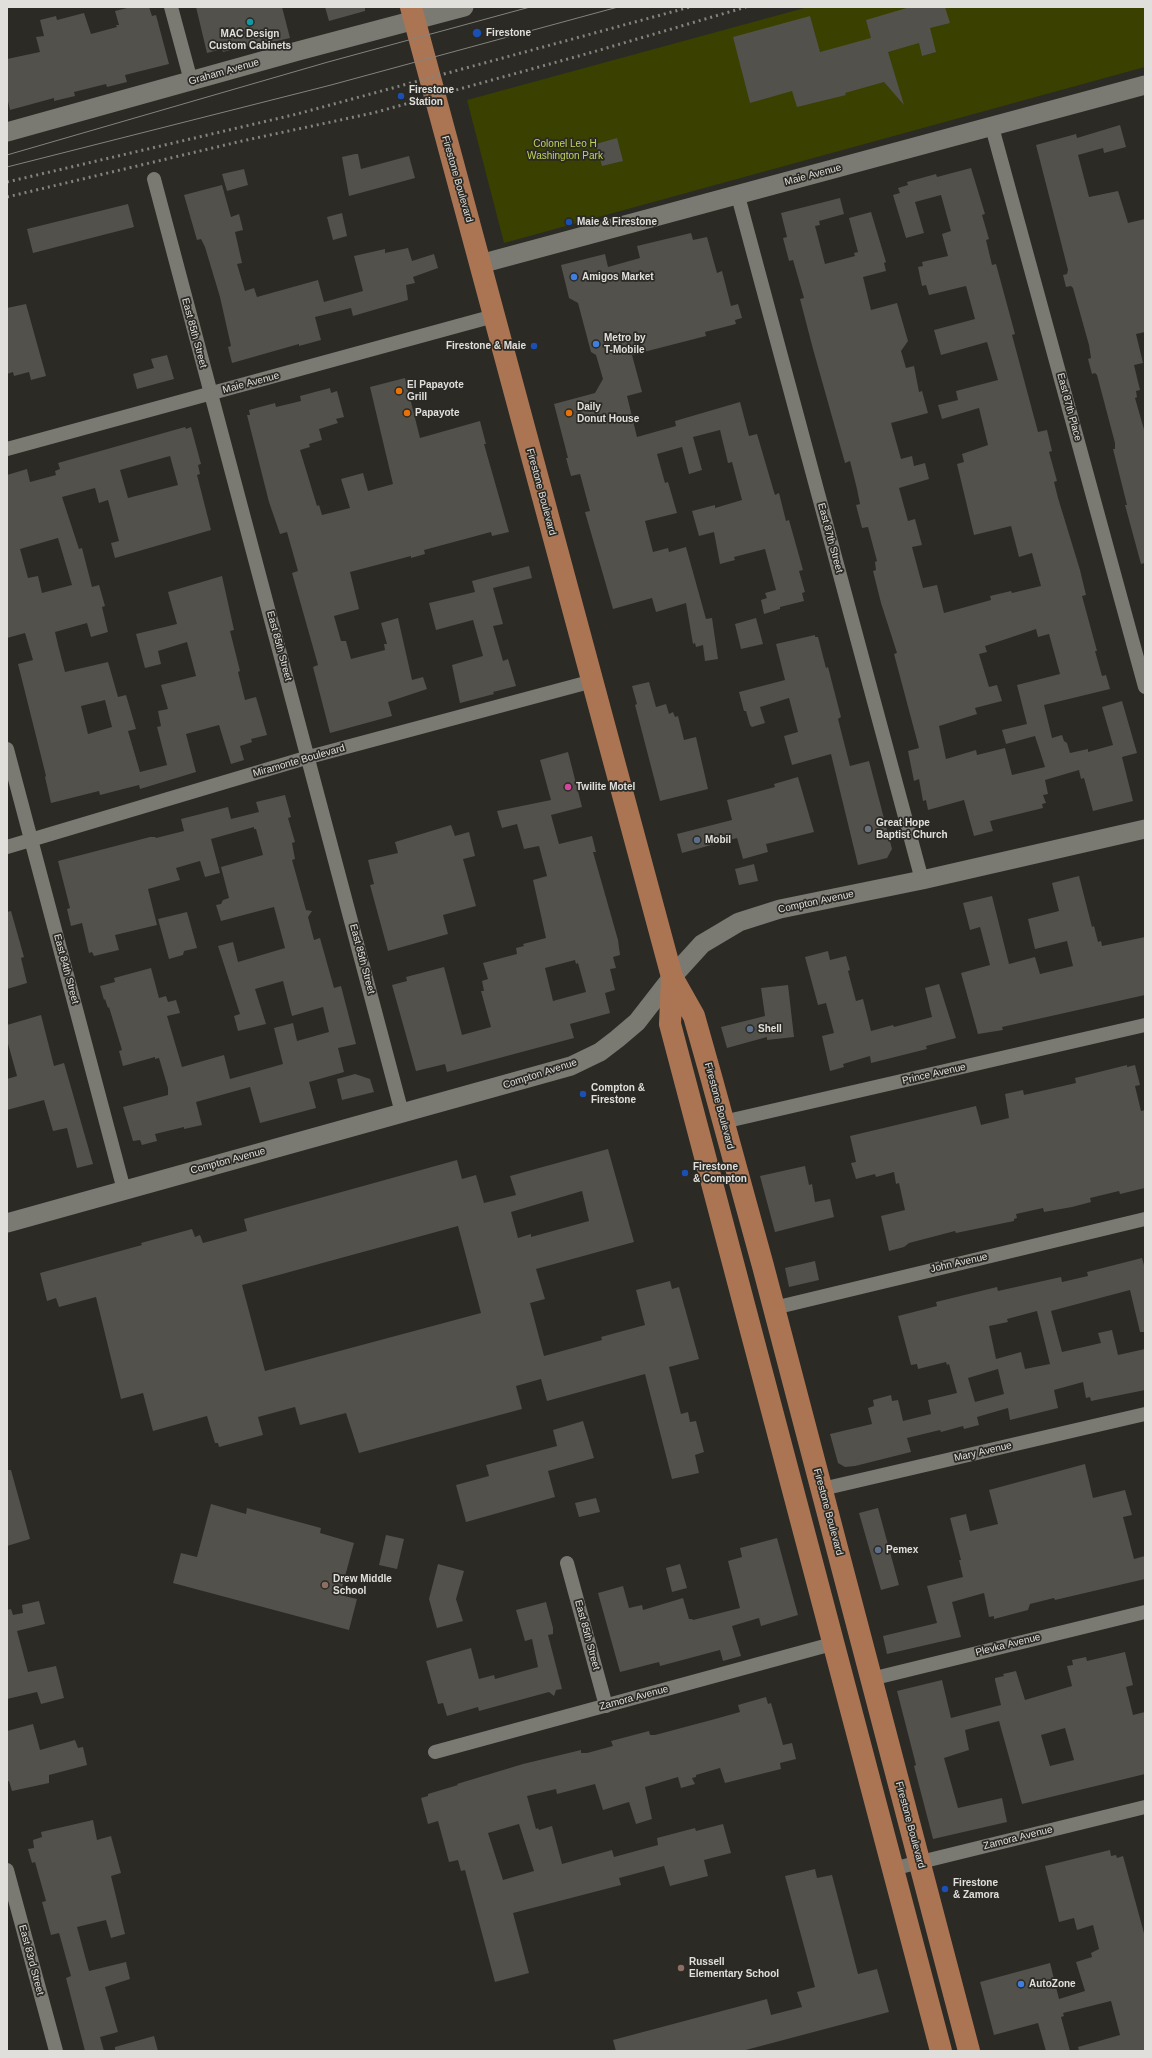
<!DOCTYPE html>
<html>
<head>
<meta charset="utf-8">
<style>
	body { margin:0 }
	#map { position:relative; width:1152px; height:2058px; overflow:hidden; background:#2b2a25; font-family:Arial,sans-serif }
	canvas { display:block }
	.frame { position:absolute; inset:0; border:8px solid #e0dfdc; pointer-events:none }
</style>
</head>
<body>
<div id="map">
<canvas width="1152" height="2058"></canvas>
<div class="frame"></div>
</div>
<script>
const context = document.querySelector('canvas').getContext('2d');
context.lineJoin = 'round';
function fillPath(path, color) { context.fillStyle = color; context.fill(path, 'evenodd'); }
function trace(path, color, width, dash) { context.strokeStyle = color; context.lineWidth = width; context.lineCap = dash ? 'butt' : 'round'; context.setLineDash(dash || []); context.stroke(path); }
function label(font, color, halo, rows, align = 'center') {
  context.font = font + ' Arial,sans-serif'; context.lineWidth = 3.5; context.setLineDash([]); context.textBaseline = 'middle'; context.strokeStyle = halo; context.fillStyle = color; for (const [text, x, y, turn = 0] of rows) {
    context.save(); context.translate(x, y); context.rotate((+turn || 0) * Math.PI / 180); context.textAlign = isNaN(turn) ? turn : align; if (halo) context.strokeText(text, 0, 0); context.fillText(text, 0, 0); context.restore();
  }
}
fillPath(new Path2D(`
	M808,7H1145V67L504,243L467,100Z`), '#394000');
fillPath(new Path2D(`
	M131,7H149L152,16L156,15L169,64L125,75L127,82L107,87L106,84L74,92L75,96L54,101V98L10,110L7,97V59L40,52L36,37L44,36L40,20L56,16L57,20L84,13L91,34L117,27L116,25H119L115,11Z
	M196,7H282L290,38L268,43L267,41L223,52L222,49L207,53Z
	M325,7H365V11L329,21Z
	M910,7H945L950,23L930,28L936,52L922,56L919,43L888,52L904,105L884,82L845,93L846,95L797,107L792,91L750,103L733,37L810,16L820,52L871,38L866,20Z
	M1120,125L1126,147L1104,153L1103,148L1078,155L1089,197L1118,191L1128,223L1145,219V332L1136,334L1143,363L1134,365L1140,390L1136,391L1137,397L1135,398L1145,433V563L1141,564L1125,505H1127L1113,449H1115V443L1097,375L1095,373L1092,374L1088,359L1091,358L1089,345L1073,288L1071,286L1066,287L1063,275L1067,274L1068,270L1036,145L1076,134L1077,138Z
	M617,138L623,161L602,166L596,144Z
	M355,154H358L361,169L409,156L415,178L349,196L342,157Z
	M971,168L985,214L982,215L989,239L986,240L992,265L996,264L1015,334L1012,335L1038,432L1047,430L1052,451L1049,452L1057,481L1054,482L1058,498L1080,570L1086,595L1082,596L1097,651H1095L1102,676L1106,675L1110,689L1044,705L1052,738L1062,735L1064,741L1067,743L1070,753L1088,749V752L1113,745L1102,707L1122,701L1137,753L1122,757L1133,801L1093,811L1084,778L1081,779L1079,770L1045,780L1048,794L1043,795L1046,803L1042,804L1043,808L990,821L993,831L974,836L964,800L928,810L926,800L923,801L919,779L914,781L908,751L919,748L894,654L897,653L881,603L873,571L876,570L875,562L877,561L868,527L862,528L856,505L860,504L857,489L850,461L845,463L813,349L800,299L804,298L793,260L789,261L783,238L787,237L781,213L840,198L844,214L819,221L820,225L815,226L825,264L855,256L854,253L858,252L849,218L871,212L886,262L884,263L886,271L863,277L871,310L897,303L908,341L901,351L906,368L914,366L919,392L922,391L928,413L891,423L901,459L912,456L914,466L925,463L929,479L899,488L908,521L915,519L922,545L912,547L923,588L937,585L944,613L991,600L990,596L1011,591L1012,593L1041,586L1032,553L1019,557L1011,526L974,535L957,464L964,462L962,454L988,445L979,408L942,419L938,405L958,400L956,391L998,380L987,342L941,355L934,330L975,319L966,286L929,295L926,285L922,286L918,267L923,266L922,262L948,256L942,234L951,231L941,195L915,202L924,233L906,238L893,195L900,193L898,188L908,185L907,182L936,174L937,177ZM1036,629L1038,637L1049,634L1060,674L1017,685L1027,724L1002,730L1006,744L1035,736L1045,767L1012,775L1005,748L977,755L976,750L946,759L939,726L977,714L975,708L1002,701L997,685L989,687L979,654L987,652L985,646Z
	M244,169L248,185L227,191L222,174Z
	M222,185L231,217L239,214L243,230L235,232L242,263L237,264L245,291L254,288L257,297L318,280L324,302L363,291L354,256L385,249V253L408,248L412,261L434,254L438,268L413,277L415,283L406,285L408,300L353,316L351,308L315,317L321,340L299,346V344L232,363L228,347L231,346L220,297L205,247L201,239L197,240L184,195Z
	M128,204L134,227L33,253L27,229Z
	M342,213L347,236L333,240L327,217Z
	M691,233L693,240L707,237L717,273L722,271L731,306L738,304L742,318L735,320L736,324L705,332L706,336L632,355L642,392L627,396L637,437L676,426L675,421L740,402L749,436L757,434L774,492L775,495L779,493L786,521L789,520L803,570L799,571L805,592L802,593L804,601L780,607V609L764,614L761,600L767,598L765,593L776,590L765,549L734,557L735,560L720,564L714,532L699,536L692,511L715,505V508L742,500L732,462L728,463L720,430L693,437L702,470L689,474L682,447L657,454L665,483L668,482L677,513L645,521L653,552L668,548L669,552L686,547L706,619L712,618L718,659L705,661L703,645L696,647L695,643L693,644L686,603L656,612L652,598L613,609L585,512L590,511L580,474L571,476L566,458H568L554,404L595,393L603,379L596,355L591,352L578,303L569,298L561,265L605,254L608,267L640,258L637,246Z
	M26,304L46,376L31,380L29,372L14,376L13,372L7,374V308Z
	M167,355L174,379L137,389L133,374L154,368L151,359Z
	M405,378L420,438L480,421L486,444H484L509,532L492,536L491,532L424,550L425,554L411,558V556L350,572L359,609L334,616L341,641H346L351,659L385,650L384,644H387L381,623L398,618L412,680L423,677L427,689L388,702L392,716L330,733L313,667L318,665L292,573L298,571L287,532L280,534L269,502L247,415H250L249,410L275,403L276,407L301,401L300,396L330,388L331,393L337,391L344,417L336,419L338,423L319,429L322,440L309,444L310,447L300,450L317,506L319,505L322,515L350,508L341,479L363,473L368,491L393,484L370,387Z
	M185,427L186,429L191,427L201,464L198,465L200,474L197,475L211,530L115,558L111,543L119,541L108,500L99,503L95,488L62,497L79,549L82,548L92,587L99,585L105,606L102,607L108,632L91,637L87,623L55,632L58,645L65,672L108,662L118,697L126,695L136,729L128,731L140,772L167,765L157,727L161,726L158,711L168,709L161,685L196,676L187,642L158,651L161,664L145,668L136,634L177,624L168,592L222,576L234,630L230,631L240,671L238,672L245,700L256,697L267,735L251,739L252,742L240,746L244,760L231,764L219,725L186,734L196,772L140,789L139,785L100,795L99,791L51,803L45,777L46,776L18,664L33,660L25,633L7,638V475L27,469L30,482L56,475L55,471L60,469L58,463ZM170,456L178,485L128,498L120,470ZM58,538L72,585L42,593L38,576L28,578L20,549ZM105,700L112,727L88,734L81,706Z
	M529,566L532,578L493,588L503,624L493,626L503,661L508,659L516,686L493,692L494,694L460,703L452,665L483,656L473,620L436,630L429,603L475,592L472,581Z
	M756,618L763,644L741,649L735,624Z
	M815,635V637H818L826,668L828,667L841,717L838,719L850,766L869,761L892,849L887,858L858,865L831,754L792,765L784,736L798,732L789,698L760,707L765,723L752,727L750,725L746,711H744L739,692L785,680L776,644Z
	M649,682L656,707L666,704L669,714L673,712L675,717L678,716L684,740L696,737L708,789L660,801L635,705L637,704L632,686Z
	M568,752L582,807L551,815L559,844L592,836L596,852H593L618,940L620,955L613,957L616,968L610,969L615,990L605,993L610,1013L570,1024L574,1038L447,1072L445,1064L416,1071L392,985L407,981L406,977L444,967L462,1035L491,1027L481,991H484L482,981L488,979L483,963L517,954L516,948L524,946L523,944L546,938L533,880L547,876L539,846L524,849L517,824L502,828L497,811L551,800L540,760ZM575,960L576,964L578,963L586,992L553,1001L545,968Z
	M798,777L814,832L766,844L768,852L743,859L737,838L682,853L677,834L732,820L727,800L775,787L774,784Z
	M285,795L291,817L288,818L295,842L292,843L295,859L292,860L306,910L312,911L308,917L314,940L320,938L334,988L341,986L356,1044L338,1048L344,1072L309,1082L316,1108L260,1123L250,1087L196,1102L202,1125L184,1129V1127L155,1134L157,1141L142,1145L140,1140L133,1141L123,1107L168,1095V1088L159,1058L155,1059V1057L123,1066L119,1051L122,1050L109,1007L108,1008L105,999L104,1000L100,986L115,982L114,978L151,968L159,998L166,996L168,1002L176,1000L180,1013L167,1016L182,1067L224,1055L230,1079L283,1064L274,1028L293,1023L297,1041L329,1032L323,1007L292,1016L283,981L255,989L266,1024L238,1031L234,1016L240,1014L218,946L233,942L238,962L285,948L274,907L221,921L216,905L221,904L223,900L229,898L221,867L263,855L256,829H254V827L211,839L220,873L205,877L200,861L176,868L180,880L148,889L157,925L115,935L119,950L94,956L92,952L89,953L82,923L71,926L67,909L70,908L58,861L150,837H155L156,838L184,831L181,819L228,807L231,819L259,812L256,802Z
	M451,825L455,836L469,832L475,856L463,859L476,906L443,915L448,934L388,951L370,885L374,884L368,860L398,853L395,842Z
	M754,864L758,881L739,885L735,869Z
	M1079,876L1092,927L1094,926L1098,942L1101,941L1102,946L1145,937V995L1002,1027L1003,1030L978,1034L961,973L990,965L980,927L970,930L963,903L992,896L1009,964L1035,957L1040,974L1073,966L1067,941L1035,949L1028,919L1059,911L1052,883Z
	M11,911L24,957L21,958L27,983L7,989V912Z
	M187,912L197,948L184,951L183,955L169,959L158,919Z
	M828,951L830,960L846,956L850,970L848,971L856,1001L863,999L871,1031L893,1025L894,1027L932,1017L925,988L939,984L956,1038L926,1046L927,1049L871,1063L870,1056L843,1064L844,1067L830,1071L822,1036L834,1033L826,1003L818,1005L805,957Z
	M788,985L794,1037L767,1040V1037L727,1048L721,1027L765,1016L761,988Z
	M41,1015L54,1066L64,1063L93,1164L77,1168L67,1128L53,1131L44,1100L7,1110V1079L17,1076L7,1040V1025Z
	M1127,1065V1067L1135,1065L1140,1085L1135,1086L1141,1111L1145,1110V1188L1120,1194L1119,1191L1090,1198L1091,1202L1072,1207L1044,1212L1043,1208L1016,1214L1017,1218L1014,1219V1221L956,1233L955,1231L909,1243L904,1247L889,1251L881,1216L905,1210L899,1183L896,1184L894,1172L876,1177L875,1174L856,1179L851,1163L856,1162L850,1136L976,1106L981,1125L1009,1118L1005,1094L1023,1090L1024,1095L1076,1083L1075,1078Z
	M355,1074L370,1079L374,1092L342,1100L337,1079Z
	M608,1149L634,1242L536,1269L545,1299L530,1303L544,1356L602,1340L601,1337L645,1325L636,1290L670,1281L672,1289L679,1287L699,1359L669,1367L681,1414L688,1412L690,1422L696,1421L704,1452L695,1455L699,1473L672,1479L645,1374L547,1401L541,1379L516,1386L522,1409L359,1453L346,1413L300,1425L295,1407L258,1417L263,1435L219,1447L218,1443H215L207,1416L153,1431L143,1393L121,1399L96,1297L59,1307L56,1298L47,1301L40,1273L142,1245L141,1243L192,1229L195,1237L200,1235L203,1243L247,1231L244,1219L457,1160L462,1179L476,1175L484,1203L516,1195L510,1176ZM582,1191L589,1221L531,1237V1234L518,1238L511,1212ZM458,1226L481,1313L265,1371L242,1285Z
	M805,1166L809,1185L812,1184L815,1202L830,1199L834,1217L775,1232L760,1176Z
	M1142,1258L1145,1269V1332H1140L1130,1290L1051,1311L1062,1352L1101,1343L1098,1333L1112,1330L1118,1355L1145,1349V1390L1091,1401L1090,1397L1086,1398L1083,1382L1054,1390L1058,1408L1010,1420L1008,1408L977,1417L979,1425L964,1429L963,1426L941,1432L940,1430L907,1438L911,1452L855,1466L845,1467L838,1463L830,1434L872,1424L868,1408L874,1406L873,1400L891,1395L892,1401L898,1400L903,1421L931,1414L928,1400L957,1393L949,1364L947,1365L946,1362L918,1369L917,1364L911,1365L898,1316L937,1306L936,1302L997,1287L998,1291L1061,1277L1062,1282L1088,1276L1087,1272ZM1037,1311L1050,1364L1025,1369L1021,1352L996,1359L989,1326L1008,1322L1007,1319ZM998,1369L1004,1394L975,1402L968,1378Z
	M815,1261L819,1280L789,1287L785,1268Z
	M583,1421L594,1458L548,1471L555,1497L466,1522L456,1485L489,1476L486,1465L557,1446L553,1430Z
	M1085,1464L1093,1498L1125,1490L1132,1515L1123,1517L1134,1559L1145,1556V1579L1055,1600L1054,1598L1030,1604L1028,1610L994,1619V1616L989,1617L984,1593L952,1602L961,1637L887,1654L883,1636L937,1623L927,1586L963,1577L959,1560H961L950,1518L966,1514L970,1531L998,1524L989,1490Z
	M7,1470H11L30,1539L7,1546Z
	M596,1498L600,1512L579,1517L575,1503Z
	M211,1504L246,1514L247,1508L321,1528L320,1533L354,1543L340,1595L357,1599L349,1630L173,1583L181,1553L197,1557Z
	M878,1508L899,1585L881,1590L859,1513Z
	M386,1535L404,1539L397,1569L379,1565Z
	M777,1538L798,1615L761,1626L759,1618L732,1626L741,1656L723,1661L720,1650L660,1666L659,1662L620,1672L598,1593L623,1586L629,1608L642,1605L643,1610L683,1598L689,1619H692L693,1620L740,1608L728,1561L742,1557L740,1548Z
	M438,1564L464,1571L456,1599L463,1621L437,1628L429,1599Z
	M680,1564L687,1588L672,1592L666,1568Z
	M39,1601L45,1624L17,1631L28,1672L56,1666L64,1698L41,1704L37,1692L7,1699V1610L11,1609L13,1615L23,1613L22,1605Z
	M546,1602L553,1628V1634L548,1635L562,1689L556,1690L554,1696L549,1692L479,1711L478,1707L447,1716L443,1703L438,1704L426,1661L471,1648L479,1679L494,1675L495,1679L538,1667L532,1639L525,1641L516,1610Z
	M1125,1652L1133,1685L1126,1687L1133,1715L1145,1712V1774L1022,1804L999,1721L965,1730L969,1750L944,1758L958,1808L1002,1798L1007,1822L933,1839L914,1766L916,1765L897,1691L942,1680L951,1718L1001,1705L995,1680V1678L1004,1676L1003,1674L1016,1671L1025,1700L1072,1686L1067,1666L1073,1665L1072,1660L1086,1657L1087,1661ZM1065,1728L1074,1760L1050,1766L1041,1735Z
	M766,1697L768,1704L771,1703L783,1745L792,1743L796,1759L780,1763L781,1769L725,1783L720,1768L696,1775V1777L692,1778L695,1784L681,1788L678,1777L645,1787L652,1819L636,1824L629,1802L603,1810L595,1784L557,1794L556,1789L527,1796L536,1829L538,1828L539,1830L552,1826L562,1864L612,1850L614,1857L658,1845L657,1838L695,1828L696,1831L723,1824L731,1853L704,1860L708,1876L670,1886L664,1866L619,1878L621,1885L513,1913L529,1973L495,1982L465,1870L461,1871L458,1860L449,1862L438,1821L428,1824L421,1798L428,1796V1794L458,1785L457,1784L523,1764L581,1750V1753H587L613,1746L611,1741L649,1731L650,1735H655L715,1719L740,1712L738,1705ZM519,1824L534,1871L503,1880L488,1833Z
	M33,1724L40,1750L75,1740L78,1748L83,1747L87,1765L49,1775V1783L12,1791L9,1781H7V1731Z
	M93,1820L97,1840L111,1836L121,1873L111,1876L125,1934L111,1938L106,1920L77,1927L89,1971L126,1962L130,1979L105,1987L118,2032L100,2037L104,2051H85L66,1978L71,1976L59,1933L51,1935L42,1902L46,1901L35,1862L32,1863L28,1849L34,1848L33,1840L42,1837L41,1832Z
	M1110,1850L1111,1856L1116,1855L1117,1858L1123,1856L1145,1937V2051H1079L1078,2047L1120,2035L1111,2001L1063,2013L1064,2016L1061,2017L1070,2051H1046L1038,2023L994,2035L980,1982L1050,1963L1059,1999L1085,1991L1076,1962L1092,1957L1091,1953L1099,1949L1093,1925L1077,1930L1074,1918L1059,1922L1045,1866Z
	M815,1869L817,1878L832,1875L858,1974L877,1969L889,2012L742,2051H616L613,2040L767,1999L771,2015L802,2007L797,1992L815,1987L785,1876Z
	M154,2036L158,2051H115V2047Z`), '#53514c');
trace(new Path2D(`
	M171,7L191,81
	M992,127L1145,687
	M154,179L402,1113
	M738,196L922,880
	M7,449L494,316
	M7,749L124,1190
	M7,847L309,757L593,681
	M723,1122L1145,1025
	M774,1308L1145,1219
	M822,1489L1145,1414
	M567,1563L606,1706
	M871,1679L1145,1612
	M435,1752L832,1644
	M892,1869L1145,1807
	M7,1870L56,2051`), '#7a7972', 14);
trace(new Path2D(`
	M7,132L298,51L464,7
	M480,264L1145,85
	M7,1223L571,1066L600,1052L617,1039L637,1022L672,977L702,944L739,922L780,909L922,880L1145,829`), '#7a7972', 19);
trace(new Path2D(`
	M411,7L672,977L694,1016L712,1080L763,1266L969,2051
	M672,977L670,1024L941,2051`), '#ab7553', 22);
trace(new Path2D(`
	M7,155L328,62L530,7
	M7,167L331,85L618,7`), '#84837f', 1);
trace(new Path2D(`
	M7,182L297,114L690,7
	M7,197L242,141L373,113L593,52L746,7`), '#84837f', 3, [2, 4]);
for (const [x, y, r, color] of [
	[250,22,4,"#0f9aa8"],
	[477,33,5,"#1a4fb4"],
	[401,96,4,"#1a4fb4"],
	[569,222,4,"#1a4fb4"],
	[574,277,4,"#3f7fe0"],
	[596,344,4,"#3f7fe0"],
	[534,346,4,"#1a4fb4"],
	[399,391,4,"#e8710a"],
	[407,413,4,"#e8710a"],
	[569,413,4,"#e8710a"],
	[568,787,4,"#d1479c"],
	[868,829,4,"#6b7280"],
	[697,840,4,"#5c6f8a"],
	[750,1029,4,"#5c6f8a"],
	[583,1094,4,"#1a4fb4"],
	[685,1173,4,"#1a4fb4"],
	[878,1550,4,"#5c6f8a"],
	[325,1585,4,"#8d6e63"],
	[945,1889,4,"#1a4fb4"],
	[681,1968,4,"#8d6e63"],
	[1021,1984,4,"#3f7fe0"]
]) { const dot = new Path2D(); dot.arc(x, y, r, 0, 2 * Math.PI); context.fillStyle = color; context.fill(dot); trace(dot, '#2b2a25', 1.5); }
label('bold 10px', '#e0dfdc', '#2b2a25', [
	["Firestone",486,33],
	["MAC Design",250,34,"center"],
	["Custom Cabinets",250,46,"center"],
	["Firestone",409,90],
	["Station",409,102],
	["Maie & Firestone",577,222],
	["Amigos Market",582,277],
	["Metro by",604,338],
	["T-Mobile",604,350],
	["Firestone & Maie",526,346,"right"],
	["El Papayote",407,385],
	["Grill",407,397],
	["Daily",577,407],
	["Donut House",577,419],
	["Papayote",415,413],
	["Twilite Motel",576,787],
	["Great Hope",876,823],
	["Baptist Church",876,835],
	["Mobil",705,840],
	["Shell",758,1029],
	["Compton &",591,1088],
	["Firestone",591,1100],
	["Firestone",693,1167],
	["& Compton",693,1179],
	["Pemex",886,1550],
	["Drew Middle",333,1579],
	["School",333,1591],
	["Firestone",953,1883],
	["& Zamora",953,1895],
	["Russell",689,1962],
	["Elementary School",689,1974],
	["AutoZone",1029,1984]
], 'left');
label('10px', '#e0dfdc', '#2b2a25', [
	["Graham Avenue",224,72,-16],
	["Maie Avenue",813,175,-15],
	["Firestone Boulevard",457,179,74],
	["East 85th Street",194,333,75],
	["Maie Avenue",251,383,-15],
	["East 87th Place",1069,407,75],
	["Firestone Boulevard",541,492,75],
	["East 87th Street",830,538,75],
	["East 85th Street",279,646,75],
	["Miramonte Boulevard",299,761,-16],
	["Compton Avenue",816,902,-12],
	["East 85th Street",362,959,75],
	["East 84th Street",66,969,75],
	["Compton Avenue",540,1074,-18],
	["Prince Avenue",934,1074,-13],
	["Firestone Boulevard",719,1106,75],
	["Compton Avenue",228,1161,-15],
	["John Avenue",959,1263,-13],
	["Mary Avenue",983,1452,-13],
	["Firestone Boulevard",828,1512,75],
	["East 85th Street",587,1635,75],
	["Plevka Avenue",1008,1645,-14],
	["Zamora Avenue",634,1698,-15],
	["Firestone Boulevard",910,1825,75],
	["Zamora Avenue",1018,1838,-14],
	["East 83rd Street",31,1960,75]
]);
label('10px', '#c1d457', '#2b2a25', [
	["Colonel Leo H",565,144],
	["Washington Park",565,156]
]);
</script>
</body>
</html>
